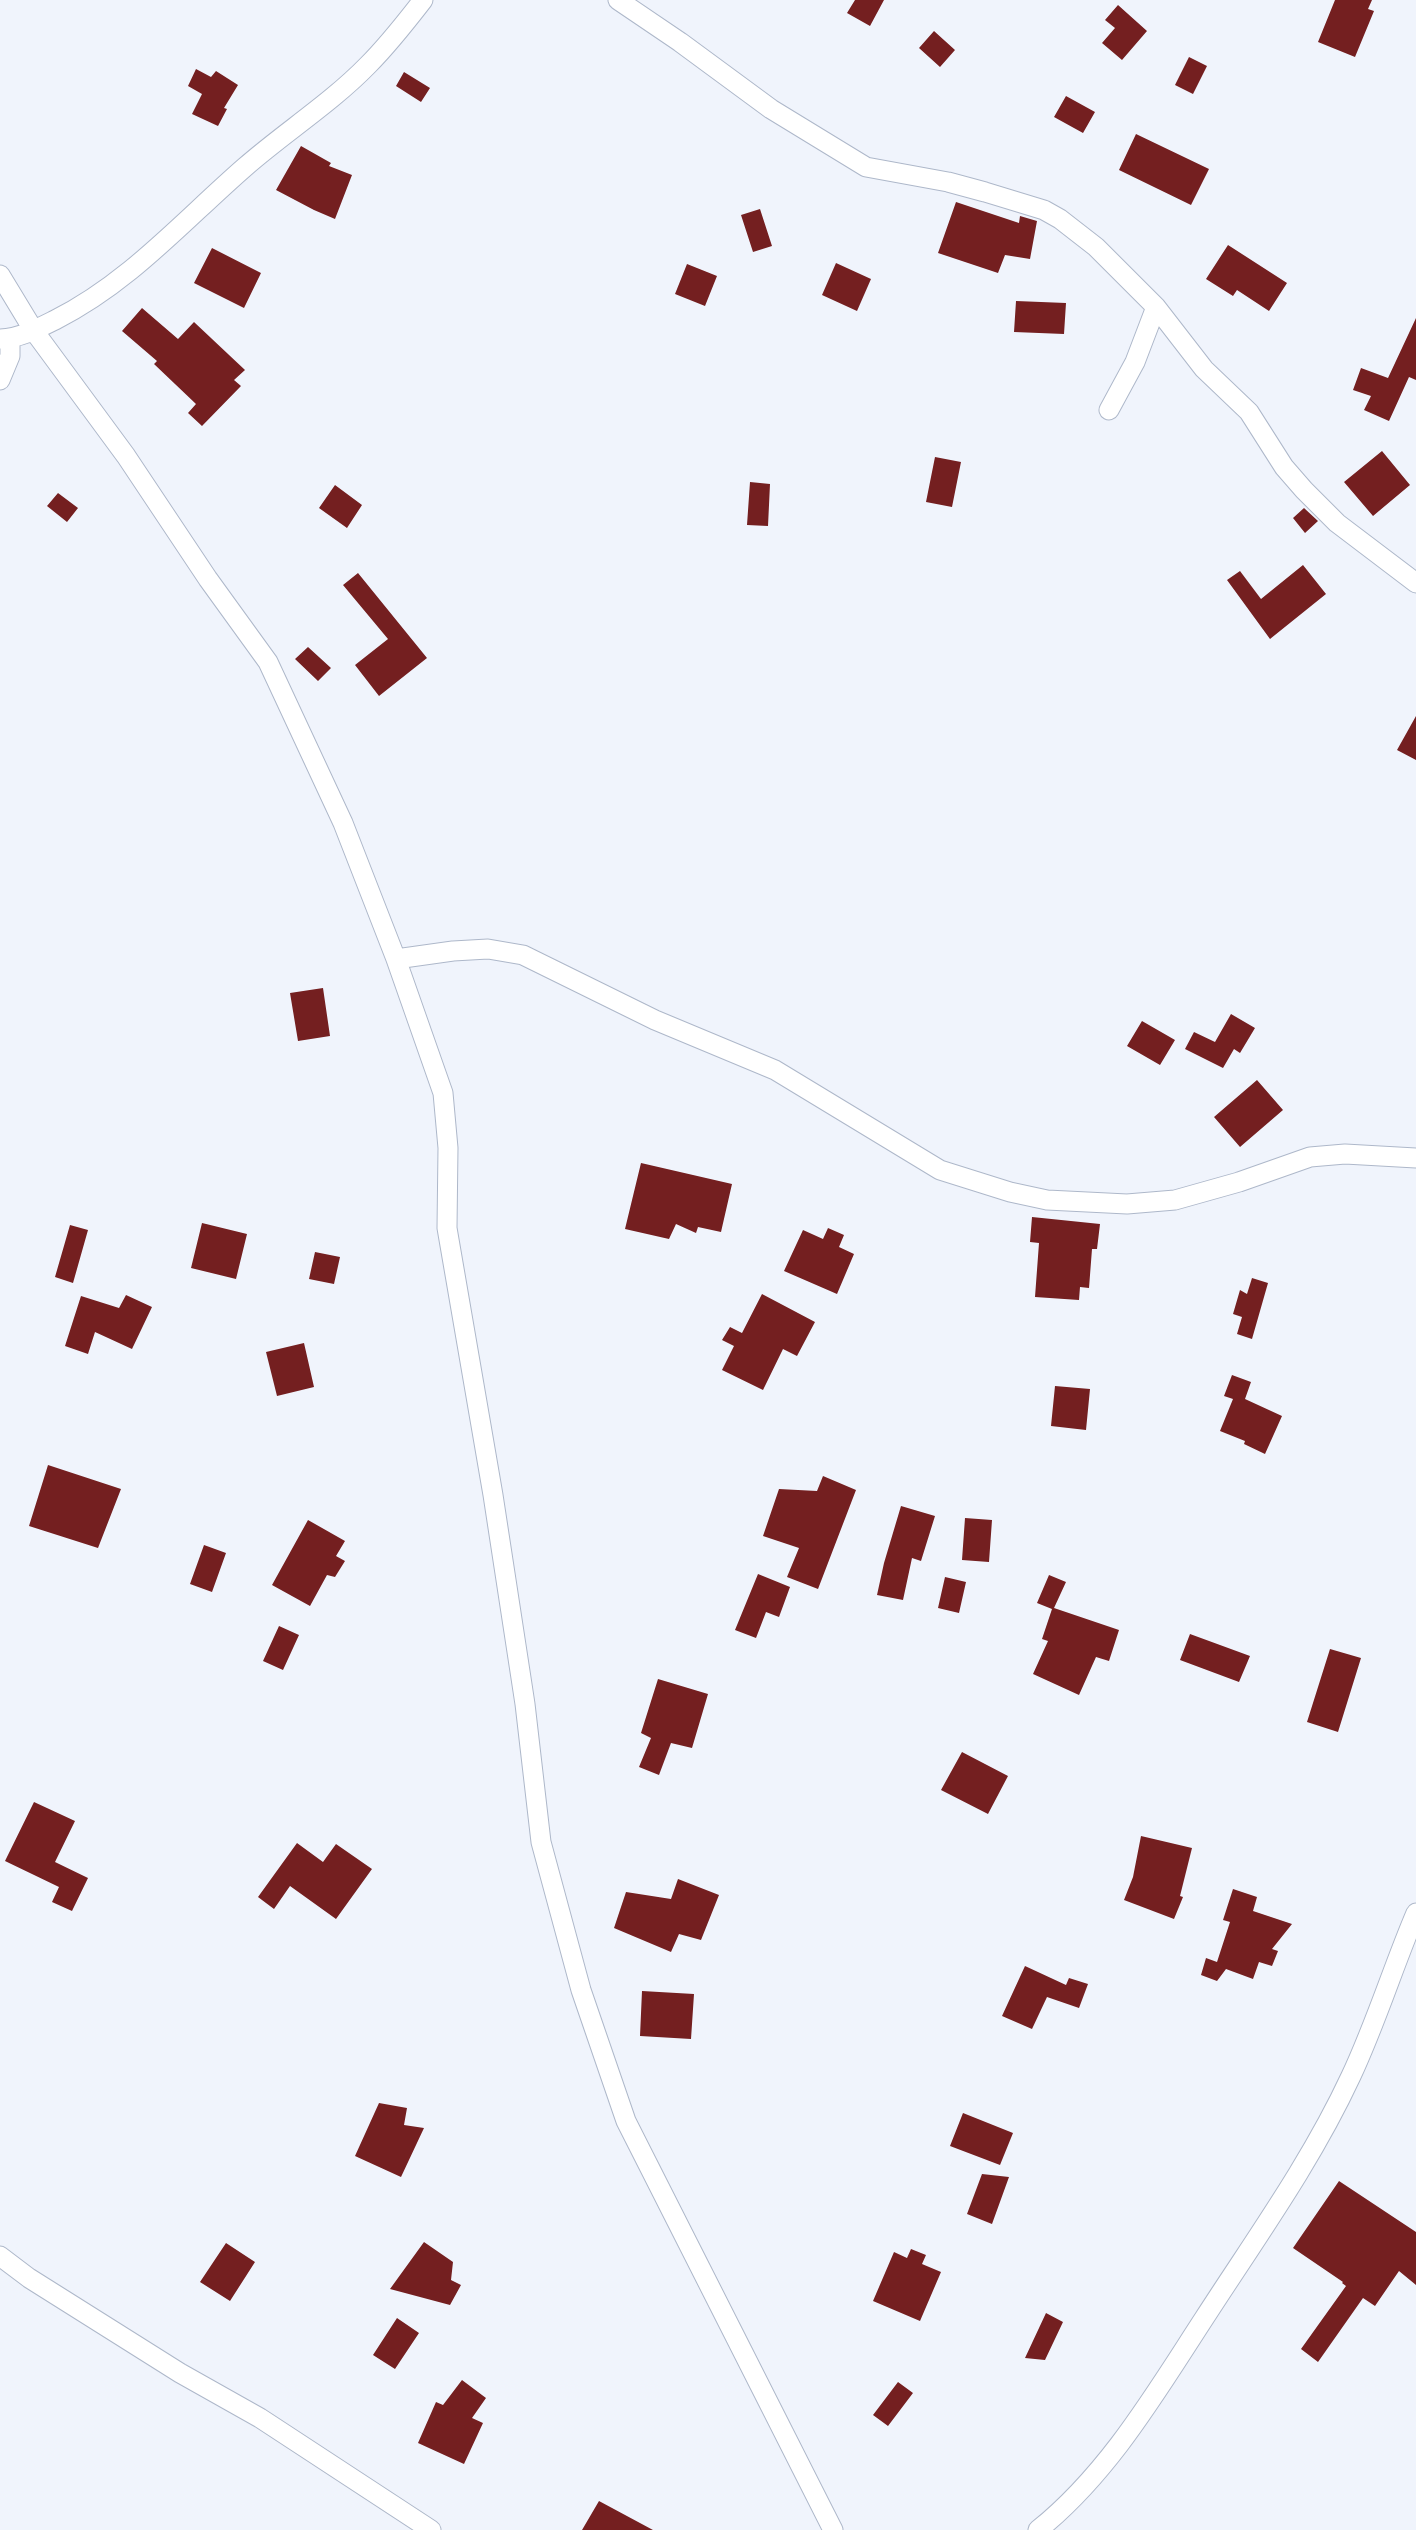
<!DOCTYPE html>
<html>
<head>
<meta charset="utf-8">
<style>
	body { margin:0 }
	canvas { display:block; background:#f0f4fc }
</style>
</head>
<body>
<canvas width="1416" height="2530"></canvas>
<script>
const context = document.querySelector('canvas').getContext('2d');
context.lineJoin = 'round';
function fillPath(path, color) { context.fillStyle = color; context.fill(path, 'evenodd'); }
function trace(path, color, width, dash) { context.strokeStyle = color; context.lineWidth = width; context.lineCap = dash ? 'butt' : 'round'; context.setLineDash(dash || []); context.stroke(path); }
fillPath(new Path2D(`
	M855,0H884L870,26L847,13Z
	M1335,0H1372L1368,9L1374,11L1355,57L1318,42Z
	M1118,5L1147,31L1122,60L1102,43L1115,28L1105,20Z
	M934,31L955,50L940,67L919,48Z
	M1189,57L1207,66L1193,94L1175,85Z
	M196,69L211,77L216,71L238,85L224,108L227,109L218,126L192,114L202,94L188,86Z
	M404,72L430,88L421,102L396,86Z
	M1066,96L1095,112L1083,133L1054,117Z
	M1136,134L1209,169L1191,205L1119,170Z
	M301,146L331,163L329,166L352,175L335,219L314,210L276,190Z
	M956,202L1019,223L1020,216L1037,221L1030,259L1005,255L998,273L938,253Z
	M760,209L772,246L753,252L741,215Z
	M1228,245L1287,283L1269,311L1237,290L1233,296L1206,279Z
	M212,248L261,273L244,308L194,283Z
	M836,263L871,279L857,311L822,295Z
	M687,264L717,276L705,306L675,294Z
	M1016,301L1066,303L1064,334L1014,332Z
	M142,308L178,339L194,322L245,370L234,380L241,386L202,426L188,413L196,404L154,364L157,361L122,331Z
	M1416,318V380L1409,377L1389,421L1364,410L1371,396L1353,390L1361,368L1388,378Z
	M1382,451L1410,485L1373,516L1344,482Z
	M935,457L961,462L952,507L926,502Z
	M750,482L770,484L768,526L747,525Z
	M335,485L362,505L347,528L319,508Z
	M58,493L78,508L67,522L47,506Z
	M1304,508L1318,521L1305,533L1293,518Z
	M1303,565L1326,594L1270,639L1227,580L1240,571L1261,599Z
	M358,573L427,658L379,696L355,665L388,639L343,585Z
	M308,647L331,668L318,681L295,659Z
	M1416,716V760L1397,750Z
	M323,988L330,1036L298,1041L290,993Z
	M1231,1014L1255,1028L1240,1053L1234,1049L1223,1068L1185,1049L1194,1032L1215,1042Z
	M1142,1021L1175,1040L1160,1065L1127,1046Z
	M1257,1080L1283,1110L1240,1147L1214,1117Z
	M641,1163L732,1184L721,1232L698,1227L696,1233L676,1224L669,1239L625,1229Z
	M1032,1217L1100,1224L1097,1249H1092L1089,1288L1080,1287L1079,1300L1035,1297L1039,1243L1030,1242Z
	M202,1223L247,1234L236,1279L191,1268Z
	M70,1225L88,1230L73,1283L55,1277Z
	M828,1228L844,1235L839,1247L854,1254L837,1294L784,1271L803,1230L823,1239Z
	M315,1252L340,1257L334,1284L309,1279Z
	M1252,1278L1268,1283L1252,1339L1237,1334L1242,1317L1233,1314L1240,1290L1247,1294Z
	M762,1294L815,1322L797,1356L783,1349L763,1390L722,1370L734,1346L722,1340L730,1327L742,1333Z
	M126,1295L152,1307L132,1349L95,1332L88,1354L65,1346L81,1296L119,1308Z
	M304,1343L314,1387L277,1396L266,1352Z
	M1232,1375L1251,1382L1245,1399L1282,1416L1265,1454L1244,1444L1245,1441L1220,1431L1233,1399L1224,1396Z
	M1055,1386L1090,1389L1086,1430L1051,1426Z
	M48,1465L121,1489L98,1548L29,1526Z
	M823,1476L856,1490L818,1589L787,1577L799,1548L763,1536L779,1489L817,1491Z
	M901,1506L935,1516L921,1561L912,1558L903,1600L877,1595L884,1563Z
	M965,1518L992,1520L989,1562L962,1560Z
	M308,1520L345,1541L336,1556L345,1561L335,1577L327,1575L310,1606L272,1585Z
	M204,1545L226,1553L212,1592L190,1584Z
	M758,1574L790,1587L779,1617L766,1612L756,1638L735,1630Z
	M1049,1575L1066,1582L1054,1608L1119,1630L1109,1661L1096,1657L1079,1695L1033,1674L1048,1641L1042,1639L1052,1609L1037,1603Z
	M945,1577L966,1582L959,1613L938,1608Z
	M279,1626L299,1635L283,1670L263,1661Z
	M1190,1634L1250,1656L1239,1682L1180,1660Z
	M1330,1649L1361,1658L1338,1732L1307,1722Z
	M658,1679L708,1694L692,1748L671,1743L659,1775L639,1767L651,1738L641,1733Z
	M962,1752L1008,1776L988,1814L941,1790Z
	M34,1802L75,1821L55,1862L88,1878L72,1911L52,1902L59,1887L5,1861Z
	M1141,1836L1192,1848L1180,1896L1183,1897L1174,1919L1124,1900L1133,1877Z
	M297,1843L323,1862L336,1844L372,1869L336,1919L290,1886L274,1909L258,1897Z
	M678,1879L719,1895L701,1940L679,1934L671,1952L614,1928L626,1892L671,1899Z
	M1233,1889L1257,1897L1253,1911L1292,1924L1272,1949L1278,1951L1272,1966L1259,1962L1253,1979L1226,1969L1217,1981L1201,1975L1206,1958L1217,1962L1230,1922L1223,1920Z
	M1025,1966L1066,1985L1069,1978L1088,1984L1079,2008L1047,1997L1032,2029L1002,2016Z
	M642,1991L694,1994L691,2039L640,2036Z
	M379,2103L407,2108L404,2125L424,2128L401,2177L355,2156Z
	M963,2113L1013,2133L1000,2165L950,2146Z
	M982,2174L1009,2177L992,2224L967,2214Z
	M1339,2181L1416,2232V2285L1399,2271L1375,2306L1363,2298L1318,2362L1301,2349L1346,2286L1342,2283L1343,2282L1293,2248Z
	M424,2242L453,2262L451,2280L461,2285L450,2305L390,2289Z
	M226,2243L255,2262L230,2301L200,2282Z
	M911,2249L926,2255L922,2264L941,2272L920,2321L873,2301L894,2252L907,2258Z
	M1046,2313L1063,2322L1045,2360L1025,2358Z
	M397,2318L419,2333L395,2369L373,2355Z
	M462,2380L486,2398L472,2418L483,2423L464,2464L418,2443L436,2402L443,2405Z
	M898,2382L913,2393L888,2426L873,2415Z
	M599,2501L653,2530H582Z`), '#741f20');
const street = new Path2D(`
	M618,0L680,42L771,109L866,167L948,182L985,192L1044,210L1060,219L1096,247L1156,307L1204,369L1249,412L1284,467L1304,490L1337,523L1416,583
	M0,275L34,331L126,456L208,579L268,662L343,823L396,959L443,1093L448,1148L447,1228L493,1495L525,1704L541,1842L581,1990L626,2121L833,2530
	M0,339C20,338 37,329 55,320C129,283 183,221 245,167C285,132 331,103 368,65C388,45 406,22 423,0
	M0,380L10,356V339
	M1109,410L1135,362L1156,307
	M396,959L453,951L488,949L523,955L655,1020L775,1070L940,1170L1010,1192L1047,1200L1127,1204L1175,1200L1239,1182L1310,1157L1345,1154L1416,1158
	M0,2256L29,2278L180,2373L260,2418L431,2530
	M1038,2530C1109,2473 1156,2392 1205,2317C1256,2238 1311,2162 1351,2076C1376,2023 1393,1967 1416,1913`);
trace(street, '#aeb8ca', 21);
trace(street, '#fff', 19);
</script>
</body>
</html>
